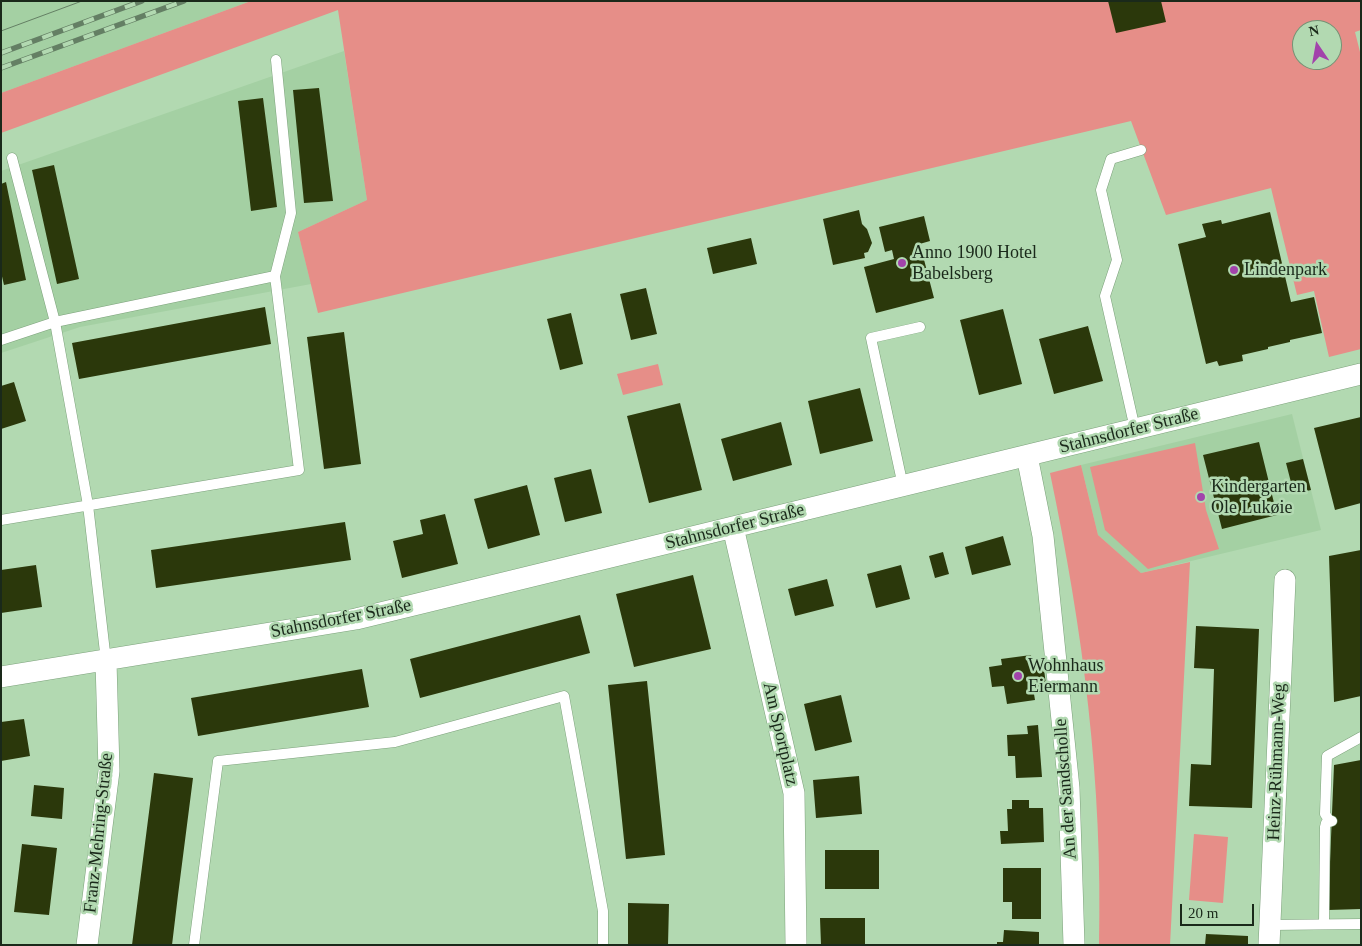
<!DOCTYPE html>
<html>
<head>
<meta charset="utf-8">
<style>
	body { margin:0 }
	#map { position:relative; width:1362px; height:946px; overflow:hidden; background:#b2d9b1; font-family:"Times New Roman",serif }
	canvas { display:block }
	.frame { position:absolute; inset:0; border:2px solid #1a291a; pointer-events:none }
	.north { position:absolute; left:1292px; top:20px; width:50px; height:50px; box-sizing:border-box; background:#b2d9b1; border:1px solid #759375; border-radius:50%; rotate:348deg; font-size:14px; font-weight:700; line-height:20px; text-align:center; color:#1a291a }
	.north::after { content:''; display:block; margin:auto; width:18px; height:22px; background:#a243ab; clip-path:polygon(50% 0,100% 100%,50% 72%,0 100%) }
	.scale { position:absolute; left:1180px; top:904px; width:74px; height:22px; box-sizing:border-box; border:2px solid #1a291a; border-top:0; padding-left:6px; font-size:15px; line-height:18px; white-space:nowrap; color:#1a291a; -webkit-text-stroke:4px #b2d9b1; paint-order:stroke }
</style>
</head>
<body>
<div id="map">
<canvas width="1362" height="946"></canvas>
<div class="frame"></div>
<div class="north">N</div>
<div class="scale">20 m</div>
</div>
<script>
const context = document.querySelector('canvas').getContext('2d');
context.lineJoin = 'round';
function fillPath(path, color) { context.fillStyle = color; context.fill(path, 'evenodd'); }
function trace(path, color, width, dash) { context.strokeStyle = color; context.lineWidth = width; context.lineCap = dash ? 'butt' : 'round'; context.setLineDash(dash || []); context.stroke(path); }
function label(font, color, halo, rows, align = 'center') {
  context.font = font + ' "Times New Roman",serif'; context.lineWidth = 5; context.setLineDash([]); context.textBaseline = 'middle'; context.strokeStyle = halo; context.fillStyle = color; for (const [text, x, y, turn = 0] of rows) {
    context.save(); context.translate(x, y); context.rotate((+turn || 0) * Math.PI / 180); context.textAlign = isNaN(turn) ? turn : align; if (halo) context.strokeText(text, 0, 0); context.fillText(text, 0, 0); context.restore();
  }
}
fillPath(new Path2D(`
	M1,1H251L1,93Z
	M344,51L367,200L298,232L311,284L80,327L1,353V171Z
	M1292,414L1321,530L1141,573L1098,535L1081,465Z`), '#a4d0a3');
fillPath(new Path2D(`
	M251,1H1361V30L1355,32L1361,56V349L1329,357L1314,291L1297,295L1271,188L1166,215L1131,121L318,313L298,232L367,200L338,10L1,133V93ZM1302,30H1332V60H1302Z
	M658,364L663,385L623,395L617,374Z
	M1195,443L1206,510L1219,549L1148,569L1105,530L1090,467Z
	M1081,465L1098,535L1141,573L1190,562L1170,945H1099C1103,783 1083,630 1050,473Z
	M1194,834L1228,837L1223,903L1189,900Z`), '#e68e88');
fillPath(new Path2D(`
	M1108,1H1161L1166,22L1116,33Z
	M319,88L333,201L304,203L293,90Z
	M263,98L277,207L251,211L238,101Z
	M54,165L79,279L57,284L32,170Z
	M6,182L26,280L4,285L1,272V184Z
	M859,210L862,224L867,229L872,243L868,252L864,253L865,258L833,265L823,219Z
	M1270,212L1291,302L1314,297L1322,333L1290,340V342L1268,347V349L1242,355L1243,361L1219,366L1217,361L1206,364L1178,244L1206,237L1202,224L1221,220L1222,224Z
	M924,216L930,241L916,245L918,253L922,252L934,298L876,313L864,267L894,259L892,250L885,252L879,227Z
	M751,238L757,264L713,274L707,248Z
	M646,288L657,334L631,340L620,294Z
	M265,307L271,344L79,379L72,343Z
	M1003,309L1022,384L979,395L960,320Z
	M571,313L583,364L560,370L547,319Z
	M1088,326L1103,381L1054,394L1039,339Z
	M344,332L361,464L324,469L307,337Z
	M14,382L26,421L1,429V386Z
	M860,388L873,441L820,454L808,401Z
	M680,403L702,490L649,503L627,416Z
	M1361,417V503L1335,510L1314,428Z
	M781,422L792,465L733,481L721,439Z
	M1259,442L1277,515L1222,529L1203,455Z
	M1303,459L1311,490L1294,494L1286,463Z
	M591,469L602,513L565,522L554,478Z
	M527,485L540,535L488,549L474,499Z
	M445,514L458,564L402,578L393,541L423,534L420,520Z
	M345,522L351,560L156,588L151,550Z
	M1003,536L1011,565L972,575L965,547Z
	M1361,550V696L1334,702L1329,556Z
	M943,552L949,574L935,578L929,556Z
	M36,565L42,607L1,613V570Z
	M901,565L910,599L876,608L867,574Z
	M693,575L711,649L634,667L616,594Z
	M827,579L834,606L795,616L788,589Z
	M580,615L590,653L420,698L410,659Z
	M1196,626L1259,629L1252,808L1189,806L1191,764L1211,765L1214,669L1194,668Z
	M1031,655L1032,664L1043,662L1047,692L1034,694L1035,700L1007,704L1004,686L992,687L989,667L1002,665L1001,659Z
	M362,669L369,707L198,736L191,698Z
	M647,681L665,855L626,859L608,685Z
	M841,695L852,742L815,751L804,704Z
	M24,719L30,756L1,761V722Z
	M1038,725L1042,777L1016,778L1015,756H1008L1007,735L1028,734L1027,726Z
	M1361,760V909L1328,910L1334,765Z
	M154,773L193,778L178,895L172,945H132Z
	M859,776L862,814L816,818L813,780Z
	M34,785L64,788L62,819L31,816Z
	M1012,800H1029V808H1043L1044,842L1001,844L1000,831H1008L1007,809H1012Z
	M22,844L57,848L49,915L14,912Z
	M825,850H879V889H825Z
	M1003,868H1041V919H1012V902H1003Z
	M628,903L669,904L668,945H628Z
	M820,918H865V945H821Z
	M1004,930L1039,932V945H997V942H1003Z
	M1206,934L1248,936V945H1205Z`), '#2b380b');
const lane = new Path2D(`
	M12,158L55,322L88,505L106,661
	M1,340L55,322L275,276
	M1135,429L1105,296L1117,260L1101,190L1111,159L1141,150
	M903,486L871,338L920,327
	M1,520L299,470L275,276L291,213L276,60
	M1324,924L1325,827L1326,823L1332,821L1329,820L1325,814L1327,756L1361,737
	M1270,925L1361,924
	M194,945L218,761L395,742L564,696L603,911V945`);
const street = new Path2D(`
	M1027,456L1043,536L1069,788L1074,945
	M733,527L794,793L796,945
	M1,677L356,619L1361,374
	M87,945L109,771L106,661
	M1269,945L1285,580`);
trace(lane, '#7ca17b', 11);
trace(street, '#7ca17b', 22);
trace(lane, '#fff', 10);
trace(street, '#fff', 21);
trace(new Path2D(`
	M1,31L82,1`), '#647f64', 1);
const rail = new Path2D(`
	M1,53L142,1
	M1,68L184,1`);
trace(rail, '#647f64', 5.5);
trace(rail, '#b2d9b1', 4, [11]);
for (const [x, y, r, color] of [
	[902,263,5,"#a243ab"],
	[1234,270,5,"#a243ab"],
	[1201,497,5,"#a243ab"],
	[1018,676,5,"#a243ab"]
]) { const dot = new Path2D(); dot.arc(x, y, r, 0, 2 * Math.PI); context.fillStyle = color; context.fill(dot); trace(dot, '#b2d9b1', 2); }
label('18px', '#1a291a', '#b2d9b1', [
	["Anno 1900 Hotel",912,253],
	["Babelsberg",912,274],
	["Lindenpark",1244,270],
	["Kindergarten",1211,487],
	["Ole Lukøie",1211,508],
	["Wohnhaus",1028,666],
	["Eiermann",1028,687]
], 'left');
label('18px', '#1a291a', '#b2d9b1', [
	["Stahnsdorfer Straße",1129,431,-14],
	["Stahnsdorfer Straße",735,527,-14],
	["Stahnsdorfer Straße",341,619,-11],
	["Am Sportplatz",780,734,77],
	["Heinz-Rühmann-Weg",1277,762,-88],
	["An der Sandscholle",1066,789,-94],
	["Franz-Mehring-Straße",99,833,-84]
]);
</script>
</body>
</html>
